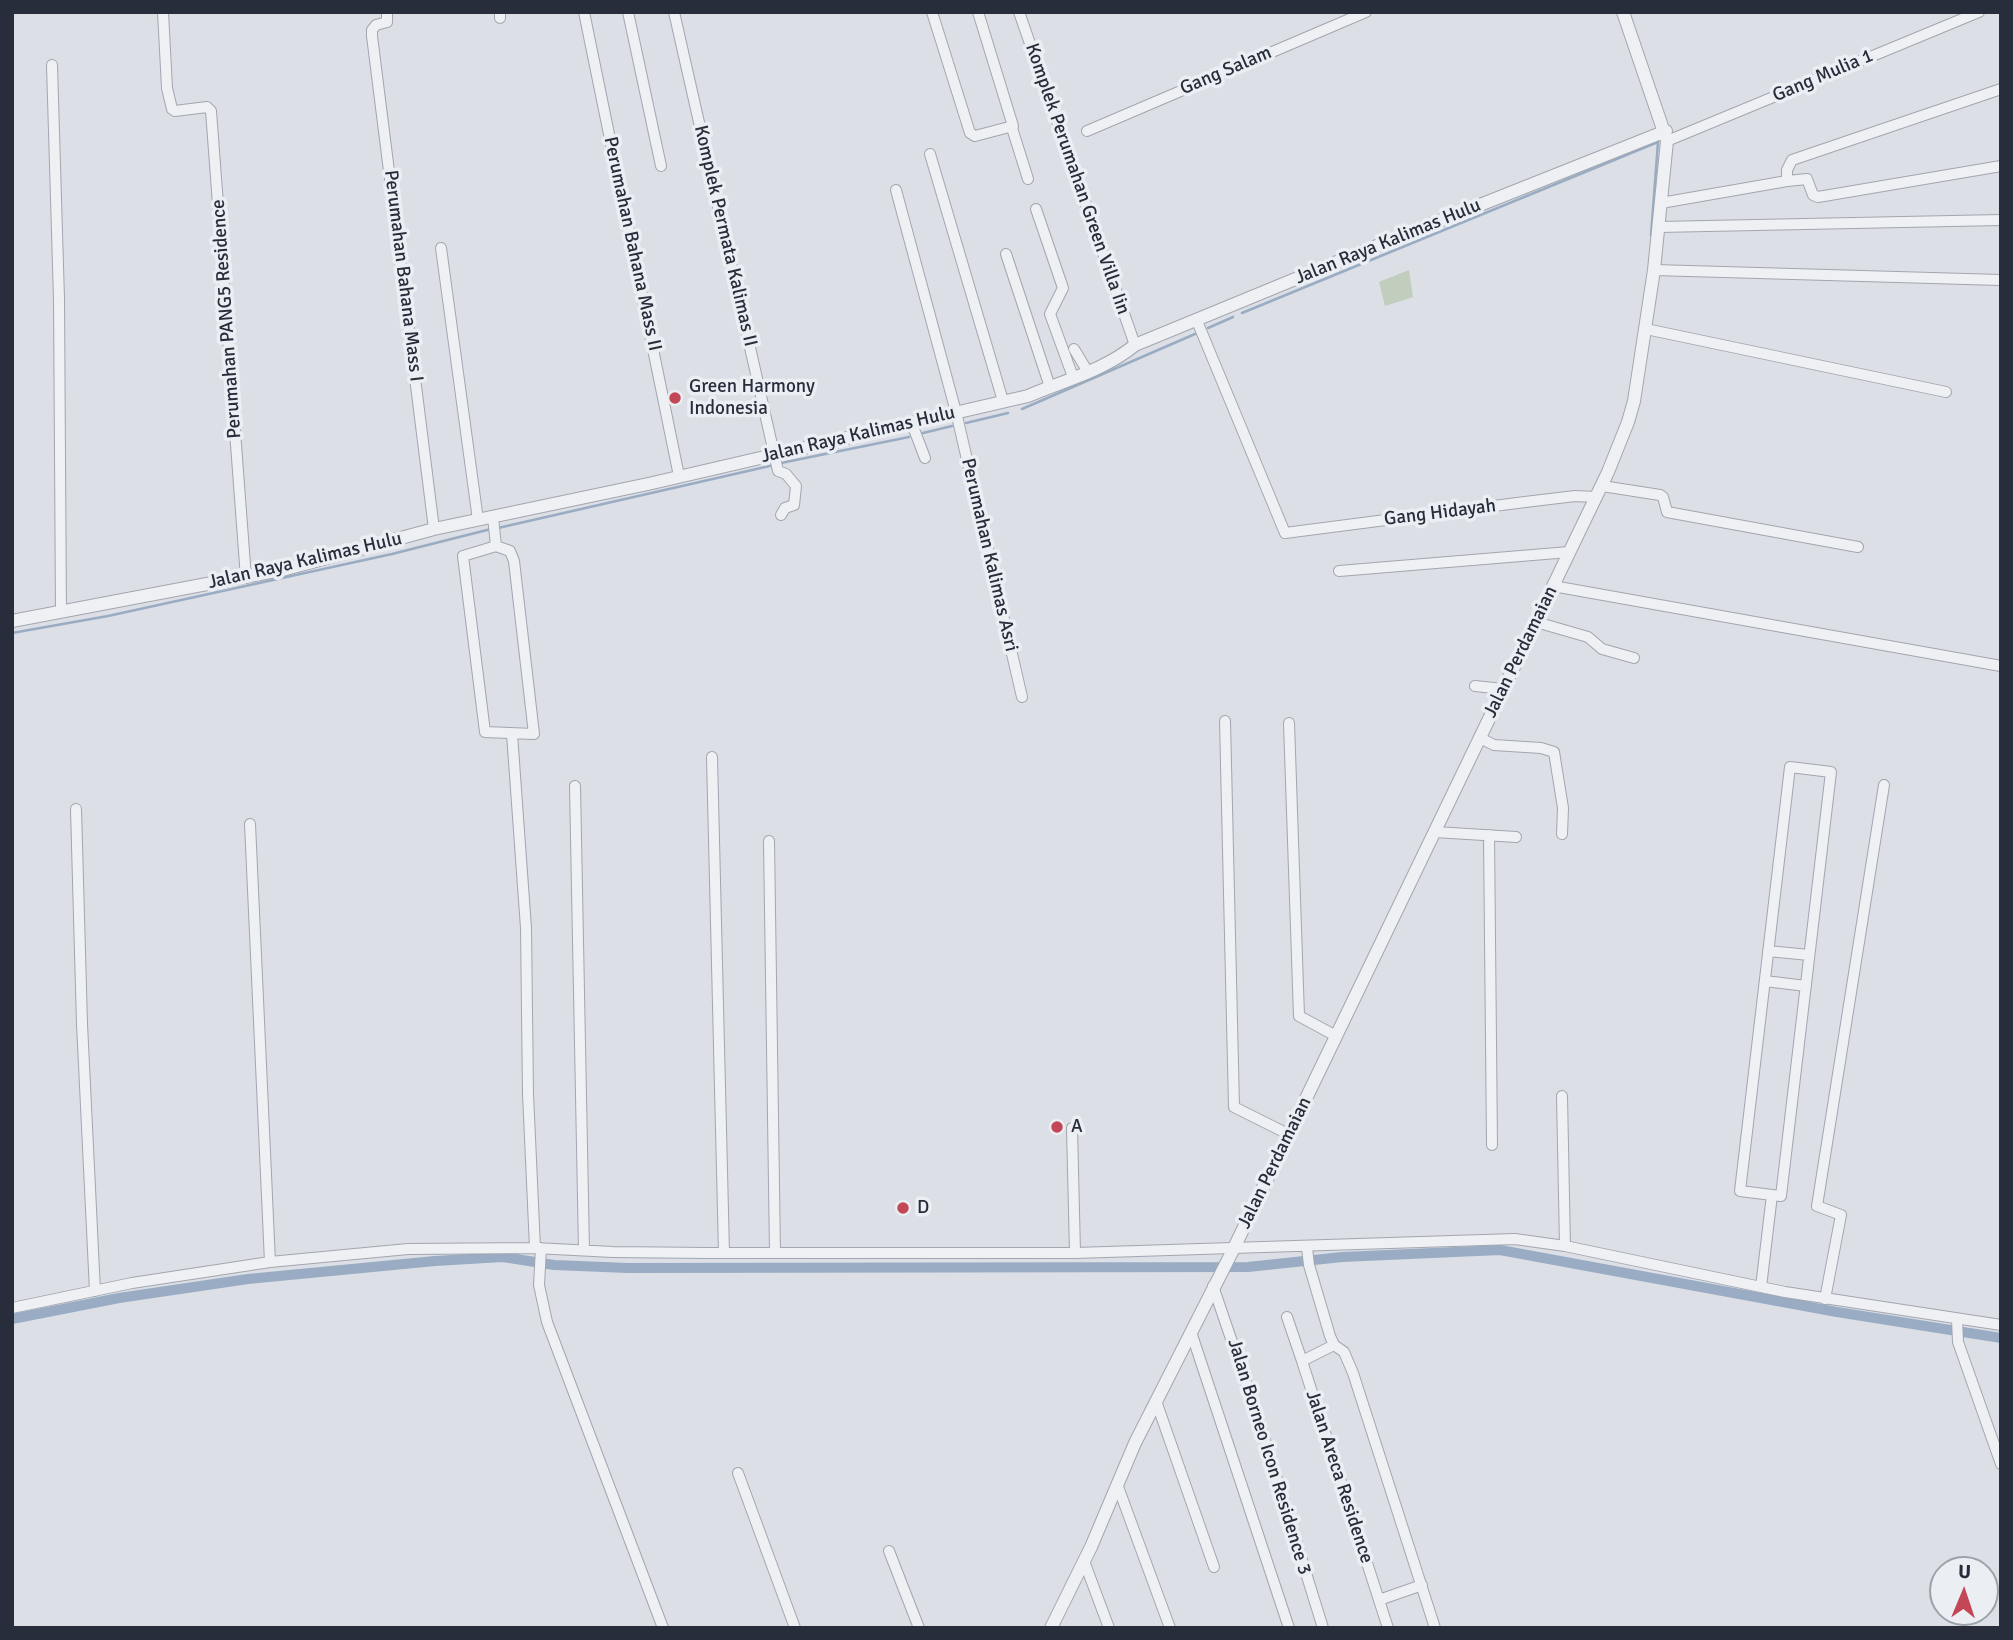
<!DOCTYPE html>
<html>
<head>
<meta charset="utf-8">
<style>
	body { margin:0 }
	#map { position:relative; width:2013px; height:1640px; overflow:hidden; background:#dcdfe5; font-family:Signika,sans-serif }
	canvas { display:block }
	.frame { position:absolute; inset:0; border:14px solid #272d3a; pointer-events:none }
	.north { position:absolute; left:1929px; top:1556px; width:70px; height:70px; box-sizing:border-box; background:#ebeef3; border:2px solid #9da1a9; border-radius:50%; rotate:2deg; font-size:19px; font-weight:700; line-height:28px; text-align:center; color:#272d3a }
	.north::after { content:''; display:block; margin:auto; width:24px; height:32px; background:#c44757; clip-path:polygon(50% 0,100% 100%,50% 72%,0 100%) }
</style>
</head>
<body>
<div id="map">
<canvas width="2013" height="1640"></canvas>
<div class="frame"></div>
<div class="north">U</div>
</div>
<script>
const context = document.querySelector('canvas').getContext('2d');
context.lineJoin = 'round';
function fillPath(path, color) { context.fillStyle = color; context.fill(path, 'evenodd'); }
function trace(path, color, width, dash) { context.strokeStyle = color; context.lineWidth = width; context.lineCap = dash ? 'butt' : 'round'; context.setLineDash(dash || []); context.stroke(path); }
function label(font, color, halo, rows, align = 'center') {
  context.font = font + ' Signika,sans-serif'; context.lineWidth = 7; context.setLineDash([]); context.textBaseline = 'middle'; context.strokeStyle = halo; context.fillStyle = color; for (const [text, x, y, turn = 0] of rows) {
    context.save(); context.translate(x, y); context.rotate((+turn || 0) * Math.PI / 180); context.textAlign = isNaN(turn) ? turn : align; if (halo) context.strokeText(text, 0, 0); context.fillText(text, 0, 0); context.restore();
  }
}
fillPath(new Path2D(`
	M1409,270L1413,297L1385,306L1379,282Z`), '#c1cebe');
trace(new Path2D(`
	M1242,313L1658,142L1651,235
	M1208,328L1233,317
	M1022,409L1195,334
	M966,423L1008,413
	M923,433L952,426
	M781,463L909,437
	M498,528L774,465
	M12,633L108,616L392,554L491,529`), '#99acc3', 2.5);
trace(new Path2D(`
	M12,1319L119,1298L248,1279L435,1261L503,1257L554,1265L628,1268L1248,1267L1342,1257L1500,1250L1837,1312L2001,1338`), '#99acc3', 10);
const minor = new Path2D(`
	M163,12L167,88L172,109L175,111L207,107L211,111L246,578
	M387,12V22L376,25L372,30V36L434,529
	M500,12V18
	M584,12L679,476
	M628,12L661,166
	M674,12L778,471L786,474L796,486L794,505L785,508L781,515
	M932,12L970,133L975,136L1013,126L978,12
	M1019,12L1135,345
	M52,65L59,299L61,612
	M1012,128L1028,179
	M1087,131L1366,12
	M1667,141L1979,12
	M930,154L1003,401
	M1787,181L1807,179L1813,195L1818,197L2001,166
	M896,190L956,412L1022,697
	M1661,203L1787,181V170L1792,160L2001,89
	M1036,209L1063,288L1050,314L1073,377
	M1658,227L2001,220
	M441,248L478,520
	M1006,254L1050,387
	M1654,270L2001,280
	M1197,321L1285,533L1525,502L1575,496L1596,497
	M1646,329L1946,392
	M1074,349L1088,372
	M912,424L925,458
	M1602,486L1660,495L1663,497L1667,512L1858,547
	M493,517L496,546L510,551L514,561L534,734L485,732L463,556L496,546
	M1339,571L1569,552
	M1553,586L2001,666
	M1536,622L1588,637L1602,649L1634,658
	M1475,686L1503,689
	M1225,721L1234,1107L1288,1134
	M1289,723L1299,1016L1336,1036
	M512,734L526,928L528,1094L535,1248
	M1480,738L1494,745L1541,748L1554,752L1563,808L1562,834
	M712,757L724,1253
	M575,786L584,1250
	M76,809L82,1024L95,1291
	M250,824L270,1262
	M1435,832L1516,837
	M1489,835L1492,1145
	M769,841L775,1253
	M1768,951L1809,955
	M1765,981L1806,986
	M1562,1096L1565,1246
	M1072,1128L1075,1253
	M541,1248L539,1285L547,1322L663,1628
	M1307,1248L1309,1265L1330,1336L1334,1345L1344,1352L1353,1373L1435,1628
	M1213,1286L1257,1415L1323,1628
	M1761,1287L1772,1195L1781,1196L1831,772L1790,767L1740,1191L1772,1195
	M1825,1299L1841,1215L1817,1206L1884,785
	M12,1308L132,1283L270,1262L408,1249L535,1248L613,1252L707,1253H1075L1515,1239L1565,1246L1785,1292L2001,1325
	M1287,1317L1302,1361
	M1957,1319L1958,1342L2001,1464
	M1191,1332L1289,1628
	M1334,1345L1302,1361L1388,1628
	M1156,1401L1214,1567
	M738,1473L795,1628
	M1117,1484L1170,1628
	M889,1551L919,1628
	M1084,1561L1109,1628
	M1379,1600L1422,1585`);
const tertiary = new Path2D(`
	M12,621L286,569L434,529L648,484L1028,396C1063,381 1105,370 1135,345L1344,259L1666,131
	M1051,1628L1091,1547L1135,1443L1233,1250L1608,472L1628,422L1634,401L1654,270L1667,141L1623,12`);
trace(minor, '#a2a6ae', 12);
trace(tertiary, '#a2a6ae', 14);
trace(minor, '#eef0f4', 10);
trace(tertiary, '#eef0f4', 12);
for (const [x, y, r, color] of [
	[675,398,7,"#c44757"],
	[1057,1127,7,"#c44757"],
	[903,1208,7,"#c44757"]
]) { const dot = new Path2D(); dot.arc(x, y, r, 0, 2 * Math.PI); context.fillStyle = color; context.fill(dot); trace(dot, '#ebeef3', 2.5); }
label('19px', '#272d3a', '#ebeef3', [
	["Gang Salam",1226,71,-23],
	["Gang Mulia 1",1823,76,-23],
	["Komplek Perumahan Green Villa Iin",1077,179,71],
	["Komplek Permata Kalimas II",725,236,77],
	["Jalan Raya Kalimas Hulu",1388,242,-22],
	["Perumahan Bahana Mass II",632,244,78],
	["Perumahan Bahana Mass I",403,276,83],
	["Perumahan PANG5 Residence",227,319,-94],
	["Jalan Raya Kalimas Hulu",858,435,-13],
	["Gang Hidayah",1440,513,-7],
	["Perumahan Kalimas Asri",989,555,77],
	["Jalan Raya Kalimas Hulu",305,561,-13],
	["Jalan Perdamaian",1521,652,-64],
	["Jalan Perdamaian",1275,1163,-64],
	["Jalan Borneo Icon Residence 3",1269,1457,73],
	["Jalan Areca Residence",1339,1477,72]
]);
label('19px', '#272d3a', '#ebeef3', [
	["Green Harmony",689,387],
	["Indonesia",689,409],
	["A",1071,1127],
	["D",917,1208]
], 'left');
</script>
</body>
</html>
